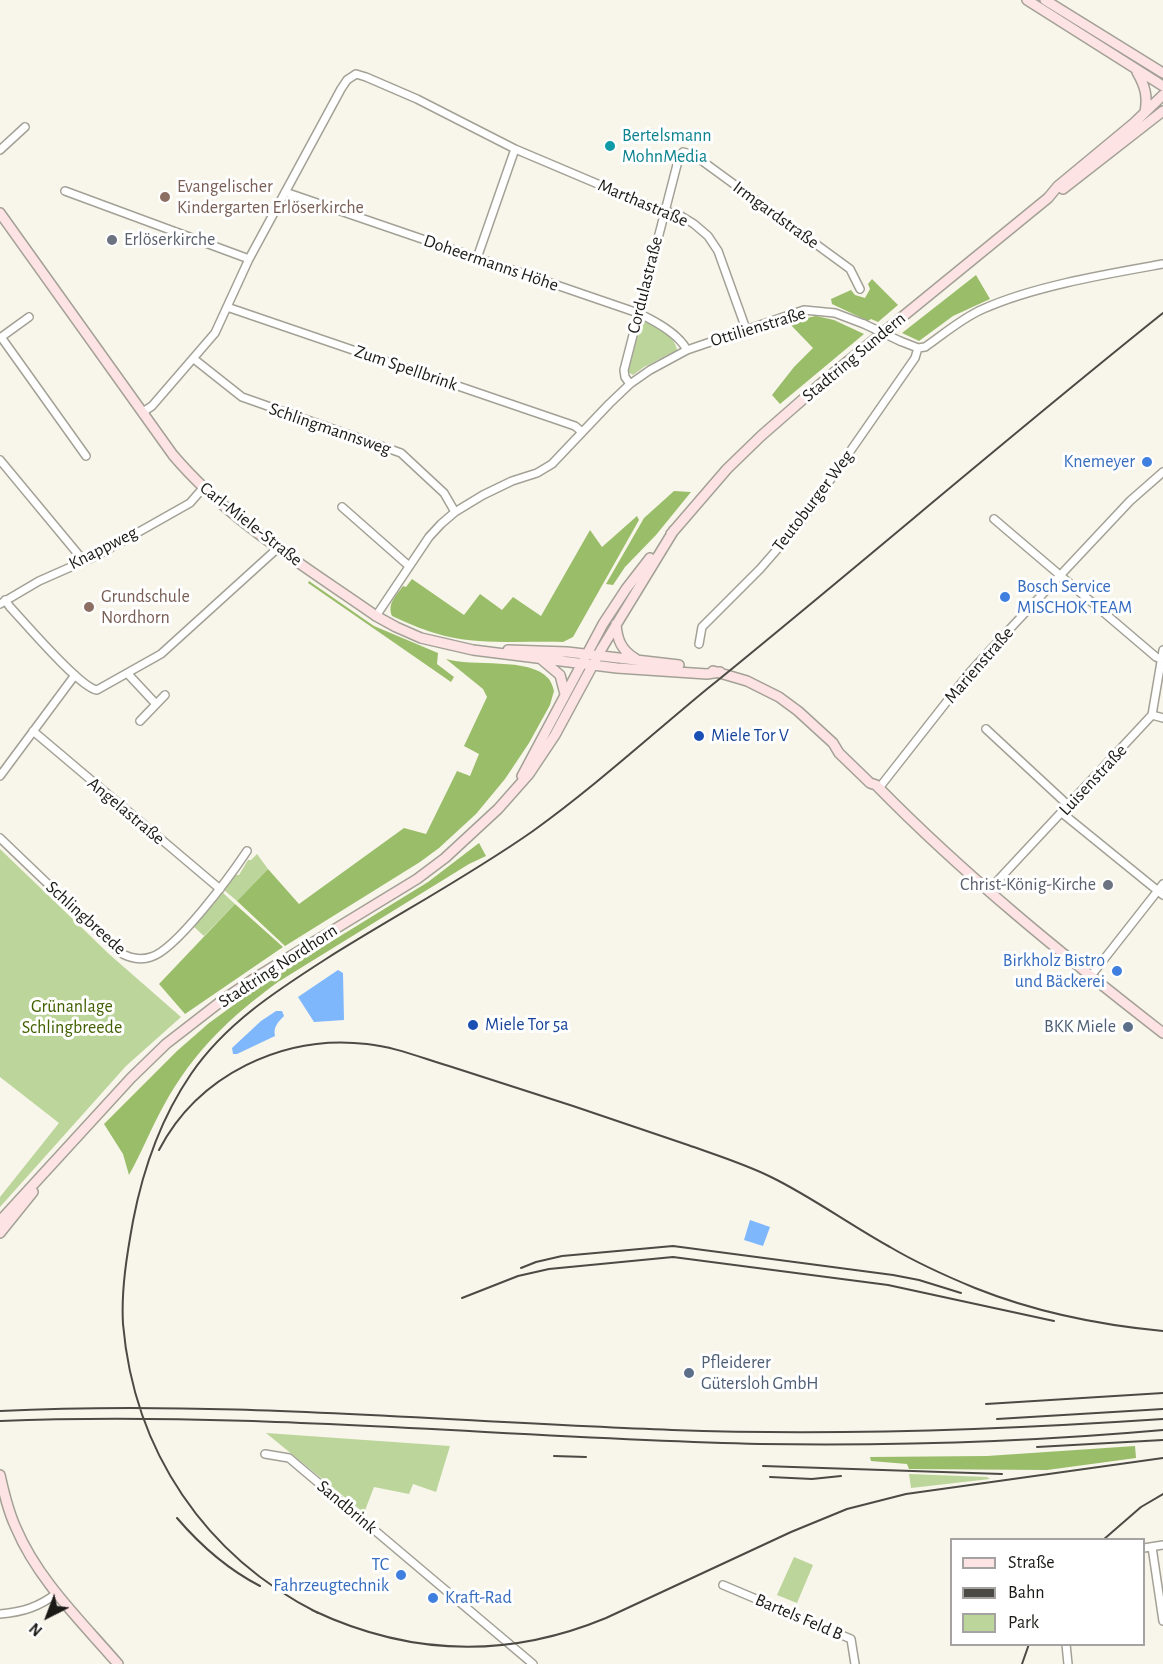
<!DOCTYPE html>
<html>
<head>
<meta charset="utf-8">
<style>
	body { margin:0 }
	#map { position:relative; width:1163px; height:1664px; overflow:hidden; background:#f8f5ea; font-family:"Alegreya Sans",sans-serif }
	canvas { display:block }
	.legend { position:absolute; left:950px; top:1538px; width:195px; height:108px; box-sizing:border-box; background:#fff; border:2px solid #a4a3a2; margin:0; padding:8px 10px; list-style:none; font-size:18px; color:#1b1a16 }
	.legend li { display:flex; align-items:center; gap:12px; height:30px }
	.legend b { width:30px; border:2px solid #a4a3a2 }
	.north { position:absolute; left:18px; top:1586px; width:60px; height:60px; -webkit-text-stroke:4px #fff; paint-order:stroke; rotate:222deg; font-size:16px; font-weight:700; line-height:24px; text-align:center; color:#1b1a16 }
	.north::after { content:''; display:block; margin:auto; width:21px; height:27px; background:#1b1a16; clip-path:polygon(50% 0,100% 100%,50% 72%,0 100%) }
</style>
</head>
<body>
<div id="map">
<canvas width="1163" height="1664"></canvas>
<ul class="legend">
<li><b style="height:8px;background:#fee3e5"></b>Straße</li>
<li><b style="height:8px;background:#4b4a44"></b>Bahn</li>
<li><b style="height:16px;background:#bcd59b"></b>Park</li>
</ul>
<div class="north">N</div>
</div>
<script>
const context = document.querySelector('canvas').getContext('2d');
context.lineJoin = 'round';
function fillPath(path, color) { context.fillStyle = color; context.fill(path, 'evenodd'); }
function trace(path, color, width, dash) { context.strokeStyle = color; context.lineWidth = width; context.lineCap = dash ? 'butt' : 'round'; context.setLineDash(dash || []); context.stroke(path); }
function label(font, color, halo, rows, align = 'center') {
  context.font = font + ' "Alegreya Sans",sans-serif'; context.lineWidth = 6; context.setLineDash([]); context.textBaseline = 'middle'; context.strokeStyle = halo; context.fillStyle = color; for (const [text, x, y, turn = 0] of rows) {
    context.save(); context.translate(x, y); context.rotate((+turn || 0) * Math.PI / 180); context.textAlign = isNaN(turn) ? turn : align; if (halo) context.strokeText(text, 0, 0); context.fillText(text, 0, 0); context.restore();
  }
}
fillPath(new Path2D(`
	M642,320C654,326 675,335 677,350L644,367L633,375L628,372Z
	M0,849L109,954L181,1017L126,1066L0,1207V1197L59,1123L0,1077Z
	M257,854L268,869L237,901L224,890L235,875H239L248,860H251Z
	M222,892L235,904L204,936L193,926Z
	M266,1433L450,1446L436,1492L413,1484L409,1494L374,1487L364,1513Z
	M909,1474L987,1477L990,1479L911,1488Z
	M794,1557L813,1565L797,1603L777,1595Z`), '#bcd59b');
fillPath(new Path2D(`
	M976,275L990,299L953,316L919,341L902,333Z
	M872,279L898,305L878,322L871,319L868,321L832,304L831,299L851,290L855,295L865,298L870,289L868,284Z
	M816,316L834,320L864,334L780,404L772,395L794,367L813,348L788,322Z
	M674,491L691,492L656,535L625,567L613,585L606,584L644,518Z
	M637,516L639,520L573,637L563,642C525,641 483,645 445,636C426,631 409,624 392,616C387,603 396,596 403,586L406,587L412,579L464,615L480,594L502,610L513,597L541,616L590,530L602,547Z
	M309,581L374,626L438,653L437,664L454,677L451,682L308,583Z
	M446,659C472,667 530,657 548,678C551,681 553,687 554,691L550,705L529,743L505,779L476,814L439,848L420,862L285,946L237,901L268,869L299,904L404,828L426,834L457,771L470,776L479,754L464,746L487,697L483,689Z
	M479,843L486,856L469,864L278,982C230,1017 193,1052 164,1105C151,1128 142,1152 129,1175L123,1154L104,1124L177,1051L209,1023L264,983L428,882Z
	M235,904L283,947L185,1014L159,984Z
	M1135,1446L1136,1458L1047,1470L909,1469L907,1464L871,1461L870,1457L987,1456Z`), '#9abd6a');
fillPath(new Path2D(`
	M338,970L343,973L344,1020L314,1022L298,997Z
	M276,1011H282L284,1016C278,1022 273,1027 275,1036L237,1054H233L232,1048L261,1021Z
	M750,1220L770,1227L763,1246L744,1240Z`), '#7fb7fd');
const street = new Path2D(`
	M0,150L25,127
	M65,191L249,259
	M285,192L638,313C655,321 678,333 687,350
	M477,258L515,149
	M227,307L575,426L582,432
	M1,337L86,456
	M0,338L29,317
	M900,341L918,348L925,347C944,334 962,318 983,309C1034,286 1107,274 1163,264
	M194,359L242,397L401,453L444,493L455,512
	M630,384L625,377L624,370L679,157L683,152L694,155L850,269L860,289
	M143,412L152,406L215,333L249,259L341,89L347,80L356,74L366,77L417,99L515,149L645,204L681,216L694,224L708,236L718,251L746,329
	M0,460L83,560
	M342,507L409,566
	M994,519L1156,657L1161,659
	M5,600L10,607C25,623 80,688 97,690L161,654L279,547
	M0,604L39,581L98,555L190,503L203,488
	M376,616L429,537L441,524L455,512L483,495L512,481L537,473L552,464L609,404L630,384L650,370L687,350L804,310L835,313L864,324
	M699,644L702,627L760,569L801,522L915,358L918,348
	M128,674L156,704
	M1152,715L1163,718
	M140,721L165,695
	M986,729L1069,806
	M33,731L220,889
	M0,776L75,675
	M879,788L970,672L991,649L1130,501L1163,472
	M1062,813L1163,895
	M0,838L119,952C129,958 139,961 151,957C176,950 231,875 247,851
	M988,891L1152,715L1163,650
	M1090,977L1163,884
	M265,1454L289,1458L533,1664
	M1152,1547L1163,1621
	M1144,1548L1163,1545
	M723,1585L851,1639L855,1664
	M0,1614C23,1612 39,1607 57,1593
	M1066,1644L1068,1664`);
const secondary = new Path2D(`
	M1027,0L1163,86
	M1045,0L1163,73
	M1137,72C1145,86 1148,96 1145,112
	M1063,189L1163,111
	M0,213L173,455C229,521 306,567 376,616L396,627L421,638L473,650L617,668L707,674L720,672
	M671,534L727,469L761,436L825,380L1048,198L1058,186L1134,123L1163,95
	M616,624C617,640 622,651 636,659
	M508,650L567,652L679,665
	M541,659L560,675L565,694
	M713,671L747,681L779,697L798,711L833,743L839,753L870,783L876,785C965,876 1063,955 1163,1033
	M522,776L603,624L626,589L650,558
	M0,1221L131,1078L166,1044L224,999L258,976L417,879L445,858L498,809L529,774L555,735L602,648L674,530
	M0,1233L33,1192
	M0,1475C4,1493 8,1511 16,1528C38,1580 81,1621 118,1664`);
trace(street, '#a3a196', 10);
trace(secondary, '#a3a196', 12);
trace(street, '#fff', 7);
trace(secondary, '#fee3e5', 9);
trace(new Path2D(`
	M159,1150C198,1075 283,1034 367,1044C396,1047 424,1059 452,1067C493,1080 533,1093 573,1106C612,1119 650,1132 688,1145C716,1155 745,1164 771,1177C812,1197 850,1225 890,1247C917,1263 946,1276 975,1288C1035,1312 1099,1325 1163,1331
	M521,1268L536,1262L562,1256L673,1246L893,1275L919,1280L961,1293
	M462,1298L518,1276L549,1269L673,1257L888,1285L1054,1321
	M986,1404L1163,1393
	M0,1411C224,1400 448,1422 672,1430C836,1436 999,1430 1163,1419
	M997,1419L1163,1409
	M0,1421C253,1411 507,1438 760,1444C894,1446 1029,1442 1163,1430
	M1037,1447L1163,1440
	M554,1456L586,1457
	M763,1466L1002,1474
	M770,1477L812,1479L841,1476
	M177,1518C201,1546 227,1569 260,1586
	M1103,1540L1141,1507L1163,1494
	M312,1610C409,1656 507,1659 606,1618L791,1532L847,1509L906,1494L1163,1458
	M318,1613C205,1556 134,1451 123,1324C121,1290 127,1254 133,1221C143,1169 161,1118 191,1074C225,1024 276,991 326,959C394,916 466,878 533,831C593,788 650,736 707,689C860,565 1009,436 1163,313
	M1022,1664L1029,1644`), '#4b4a44', 2);
const streetBridge = new Path2D(`
	M864,324L900,341`);
trace(streetBridge, '#a3a196', 10, []);
trace(streetBridge, '#fff', 7);
for (const [x, y, r, color] of [
	[610,146,6,"#0f9aa8"],
	[165,197,6,"#8d6e63"],
	[112,240,6,"#6b7280"],
	[1147,462,6,"#3f7fe0"],
	[1005,597,6,"#3f7fe0"],
	[89,607,6,"#8d6e63"],
	[699,736,6,"#1a4fb4"],
	[1108,885,6,"#6b7280"],
	[1117,971,6,"#3f7fe0"],
	[473,1025,6,"#1a4fb4"],
	[1128,1027,6,"#5c6f8a"],
	[689,1373,6,"#5c6f8a"],
	[401,1575,6,"#3f7fe0"],
	[433,1598,6,"#3f7fe0"]
]) { const dot = new Path2D(); dot.arc(x, y, r, 0, 2 * Math.PI); context.fillStyle = color; context.fill(dot); trace(dot, '#fff', 2); }
label('18px', '#0d838f', '#fff', [
	["Bertelsmann",622,136],
	["MohnMedia",622,157]
], 'left');
label('18px', '#785e54', '#fff', [
	["Evangelischer",177,187],
	["Kindergarten Erlöserkirche",177,208],
	["Grundschule",101,597],
	["Nordhorn",101,618]
], 'left');
label('18px', '#1b1a16', '#fff', [
	["Marthastraße",643,203,23],
	["Irmgardstraße",776,215,36],
	["Doheermanns Höhe",491,263,19],
	["Cordulastraße",645,285,-76],
	["Ottilienstraße",758,327,-17],
	["Stadtring Sundern",854,357,-40],
	["Zum Spellbrink",406,368,19],
	["Schlingmannsweg",330,429,19],
	["Teutoburger Weg",813,501,-53],
	["Carl-Miele-Straße",251,524,38],
	["Knappweg",103,548,-27],
	["Marienstraße",979,665,-49],
	["Luisenstraße",1093,780,-47],
	["Angelastraße",126,811,40],
	["Schlingbreede",86,918,42],
	["Stadtring Nordhorn",278,966,-33],
	["Sandbrink",347,1507,40],
	["Bartels Feld B",799,1617,23]
]);
label('18px', '#5b616d', '#fff', [
	["Erlöserkirche",124,240],
	["Christ-König-Kirche",1096,885,"right"]
], 'left');
label('18px', '#366cbe', '#fff', [
	["Knemeyer",1135,462],
	["Bosch Service",1017,587,"left"],
	["MISCHOK TEAM",1017,608,"left"],
	["Birkholz Bistro",1105,961],
	["und Bäckerei",1105,982],
	["TC",389,1565],
	["Fahrzeugtechnik",389,1586],
	["Kraft-Rad",445,1598,"left"]
], 'right');
label('18px', '#164399', '#fff', [
	["Miele Tor V",711,736],
	["Miele Tor 5a",485,1025]
], 'left');
label('18px', '#426000', '#fff', [
	["Grünanlage",72,1007],
	["Schlingbreede",72,1028]
]);
label('18px', '#4e5e75', '#fff', [
	["BKK Miele",1116,1027],
	["Pfleiderer",701,1363,"left"],
	["Gütersloh GmbH",701,1384,"left"]
], 'right');
</script>
</body>
</html>
